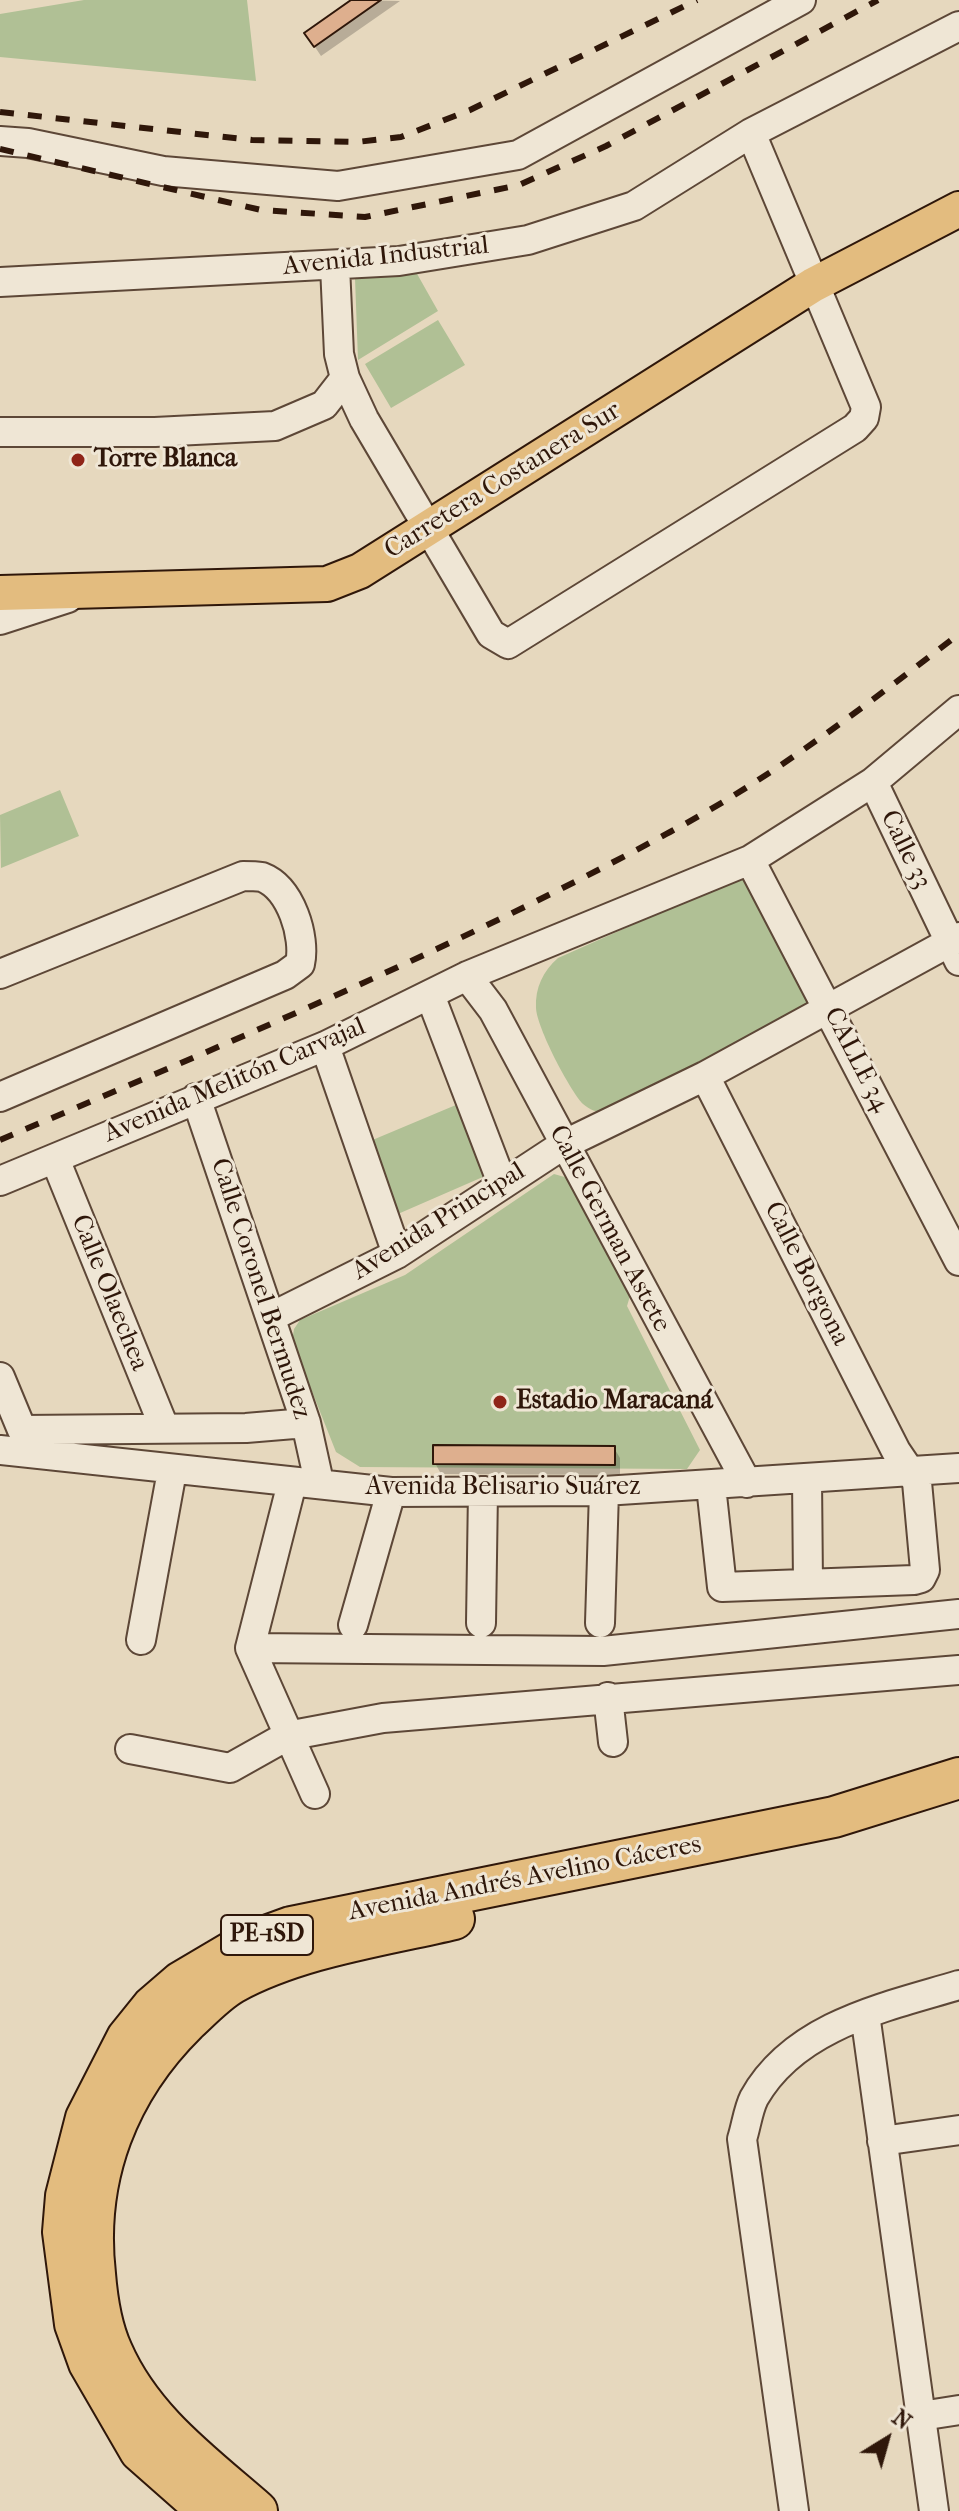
<!DOCTYPE html>
<html>
<head>
<meta charset="utf-8">
<style>
	body { margin:0 }
	#map { position:relative; width:959px; height:2511px; overflow:hidden; background:#e6d8be; font-family:"IM FELL French Canon",serif }
	canvas { display:block }
	.north { position:absolute; left:847px; top:2399px; width:80px; height:80px; -webkit-text-stroke:6px #efe6d5; paint-order:stroke; rotate:37deg; font-size:22px; font-weight:700; line-height:32px; text-align:center; color:#2f170a }
	.north::after { content:''; display:block; margin:auto; width:28px; height:36px; background:#2f170a; clip-path:polygon(50% 0,100% 100%,50% 72%,0 100%) }
</style>
</head>
<body>
<div id="map">
<canvas width="959" height="2511"></canvas>
<div class="north">N</div>
</div>
<script>
const context = document.querySelector('canvas').getContext('2d');
context.lineJoin = 'round';
function fillPath(path, color) { context.fillStyle = color; context.fill(path, 'evenodd'); }
function trace(path, color, width, dash) { context.strokeStyle = color; context.lineWidth = width; context.lineCap = dash ? 'butt' : 'round'; context.setLineDash(dash || []); context.stroke(path); }
function label(font, color, halo, rows, align = 'center') {
  context.font = font + ' "IM FELL French Canon",serif'; context.lineWidth = 6; context.setLineDash([]); context.textBaseline = 'middle'; context.strokeStyle = halo; context.fillStyle = color; for (const [text, x, y, turn = 0] of rows) {
    context.save(); context.translate(x, y); context.rotate((+turn || 0) * Math.PI / 180); context.textAlign = isNaN(turn) ? turn : align; if (halo) context.strokeText(text, 0, 0); context.fillText(text, 0, 0); context.restore();
  }
}
fillPath(new Path2D(`
	M84,0H247L256,81L0,57V14Z
	M416,272L438,311L358,360L355,278Z
	M438,320L465,365L391,408L365,364Z
	M60,790L79,836L1,868L0,815Z
	M743,876L816,1001L606,1113C596,1112 590,1110 583,1104C569,1089 537,1028 536,1008C535,988 543,971 558,958Z
	M463,1102L492,1173L391,1217L363,1144Z
	M554,1174L568,1178L630,1296L627,1306L700,1450L687,1469L360,1467L336,1452L292,1341L294,1329L300,1320L405,1275Z`), '#b0c095');
fillPath(new Path2D(`
	M354,0L400,1L321,56L313,44Z
	M614,1448L620,1458V1475L441,1474L435,1463Z`), '#0003');
const building = new Path2D(`
	M351,0H381L314,47L304,33Z
	M433,1445L615,1446V1465L433,1464Z`);
fillPath(building, '#deaf8e');
trace(building, '#2f170a', 2);
const minor = new Path2D(`
	M0,141L28,143L163,171L338,186L518,155L801,0
	M335,266L339,354L345,378L364,419L491,634L508,644L855,428L864,418L866,407L751,133
	M0,282L399,261L528,240L634,206L751,133L959,26
	M0,432H155L275,426L324,405L345,378
	M0,620L68,598
	M873,782L959,961
	M750,860L959,1261
	M0,974L243,876C248,876 256,876 262,877C291,888 306,937 300,964L285,975L0,1097
	M467,976L493,1010L747,1483
	M430,995L502,1183
	M325,1046L397,1254
	M705,1076L896,1451L917,1482L925,1570L921,1578L914,1580L722,1587L711,1486
	M196,1098L306,1423L319,1482
	M55,1159L164,1427
	M0,1181L325,1046L467,976L750,860L873,782L959,710
	M271,1317L397,1254L563,1145L705,1076L959,937
	M0,1377L22,1430L246,1428L306,1423
	M0,1450L391,1492L604,1491L959,1468
	M807,1478L808,1584
	M292,1483L250,1648L315,1794
	M481,1623L483,1491
	M600,1623L604,1491
	M353,1625L391,1492
	M141,1640L172,1471
	M250,1648L603,1651L959,1614
	M608,1697L613,1742
	M130,1749L230,1768L287,1736L383,1718L959,1670
	M865,2014L934,2511
	M882,2141L959,2130
	M921,2416L959,2410
	M794,2511L742,2139C746,2127 748,2110 754,2098C795,2025 886,2007 959,1985`);
const major = new Path2D(`
	M0,593L327,584L360,571L813,285L959,209`);
const highway = new Path2D(`
	M208,2511L140,2451L89,2363L75,2324L63,2232L66,2196L86,2118L127,2038L152,2007L181,1982L247,1943L291,1927L834,1817L959,1778
	M257,2511C202,2463 142,2420 112,2351C101,2327 97,2299 95,2274C84,2177 118,2090 187,2022C201,2009 217,1992 233,1983C299,1947 382,1936 454,1919`);
trace(minor, '#5d4737', 32);
trace(major, '#2f170a', 38);
trace(highway, '#2f170a', 44);
trace(minor, '#efe6d5', 28);
trace(major, '#e3bc7f', 34);
trace(highway, '#e3bc7f', 40);
trace(new Path2D(`
	M0,112L252,140L357,142L401,137L470,110L697,0
	M0,149L261,210L365,217L519,185L606,146L878,0
	M0,1140C226,1044 454,949 670,832C774,777 866,705 959,634`), '#2f170a', 6, [14, 14]);
for (const [x, y, r, color] of [
	[78,460,8,"#8f2418"],
	[500,1402,8,"#8f2418"]
]) { const dot = new Path2D(); dot.arc(x, y, r, 0, 2 * Math.PI); context.fillStyle = color; context.fill(dot); trace(dot, '#efe6d5', 3); }
for (const [x, y, w] of [
	[267,1935,92]
]) { const box = new Path2D(); box.roundRect(x - w / 2, y - 20, w, 40, 6); context.fillStyle = '#efe6d5'; context.fill(box); trace(box, '#2f170a', 2); }
label('bold 24px', '#2f170a', null, [
	["PE-1SD",267,1935]
]);
label('26px', '#2f170a', '#efe6d5', [
	["Avenida Industrial",386,257,-6],
	["Carretera Costanera Sur",503,481,-32],
	["Calle 33",905,850,64],
	["CALLE 34",856,1060,63],
	["Avenida Melitón Carvajal",235,1081,-23],
	["Avenida Principal",439,1222,-32],
	["Calle German Astete",609,1229,62],
	["Calle Borgona",806,1274,63],
	["Calle Coronel Bermudez",260,1289,72],
	["Calle Olaechea",109,1293,68],
	["Avenida Belisario Suárez",503,1488],
	["Avenida Andrés Avelino Cáceres",525,1879,-11]
]);
label('bold 26px', '#2f170a', '#efe6d5', [
	["Torre Blanca",94,460],
	["Estadio Maracaná",516,1402]
], 'left');
</script>
</body>
</html>
